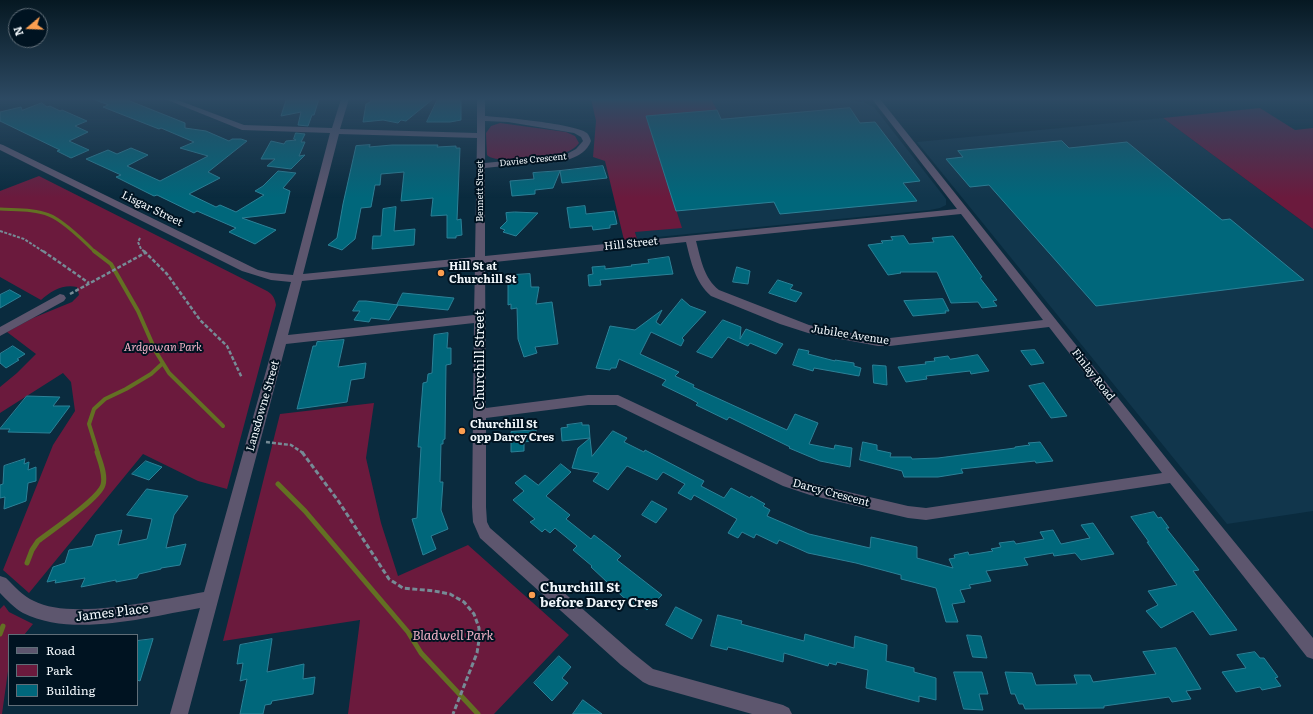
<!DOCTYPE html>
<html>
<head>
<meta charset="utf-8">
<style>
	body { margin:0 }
	#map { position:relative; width:1313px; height:714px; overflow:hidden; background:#0a2b3e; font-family:Literata,serif }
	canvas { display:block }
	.legend { position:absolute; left:8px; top:634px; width:130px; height:72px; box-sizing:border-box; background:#001321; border:1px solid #606e78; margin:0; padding:5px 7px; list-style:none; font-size:12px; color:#f0f6fa }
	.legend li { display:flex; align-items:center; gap:8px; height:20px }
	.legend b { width:20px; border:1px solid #606e78 }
	.north { position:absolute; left:8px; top:8px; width:40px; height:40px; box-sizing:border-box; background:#001321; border:1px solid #606e78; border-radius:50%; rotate:251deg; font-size:11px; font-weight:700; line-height:16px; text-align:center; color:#f0f6fa }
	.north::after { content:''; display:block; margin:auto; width:14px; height:18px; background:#fb9e50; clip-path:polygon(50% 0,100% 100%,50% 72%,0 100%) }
</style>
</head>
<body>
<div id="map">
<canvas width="1313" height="714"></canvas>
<ul class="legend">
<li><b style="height:5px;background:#5d566e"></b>Road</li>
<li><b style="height:11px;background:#6b1a3d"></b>Park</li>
<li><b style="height:11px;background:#00677b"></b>Building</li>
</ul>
<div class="north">N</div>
</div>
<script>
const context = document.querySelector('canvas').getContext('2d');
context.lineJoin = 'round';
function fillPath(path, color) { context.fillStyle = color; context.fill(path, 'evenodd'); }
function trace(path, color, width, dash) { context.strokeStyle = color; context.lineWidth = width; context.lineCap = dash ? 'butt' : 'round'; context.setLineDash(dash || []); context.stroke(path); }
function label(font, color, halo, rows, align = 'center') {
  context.font = font + ' Literata,serif'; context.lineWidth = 4; context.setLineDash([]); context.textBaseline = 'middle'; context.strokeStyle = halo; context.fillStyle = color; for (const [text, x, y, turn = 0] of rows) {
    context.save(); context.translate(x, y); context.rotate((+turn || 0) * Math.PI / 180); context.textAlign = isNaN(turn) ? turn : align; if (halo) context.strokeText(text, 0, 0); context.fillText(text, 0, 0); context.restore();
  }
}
fillPath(new Path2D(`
	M614,99H843L864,102L874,107L946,199V205L940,208L930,210L637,239L616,167Z
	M1163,118L1313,229V511L1227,524L917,142Z`), '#11364c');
fillPath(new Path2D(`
	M591,99H711L717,110L646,116L682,228L635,232L637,239L624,240L605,161L593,157L596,121Z
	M1260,108L1295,130L1313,128V229L1163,118Z
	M500,123L566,132L575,136L579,143C576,147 573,149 569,151C557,157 496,165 487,155L486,133L491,126Z
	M39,176L265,290C272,293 275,298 276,305L227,489L198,481L143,454L29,593L3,570L53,445L75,411L71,382L63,373L0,413V387L17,373L36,354L7,332L33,318L72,302L79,295L77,287C63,284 51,291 41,300L0,277V191Z
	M374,403L366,458L381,523L398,576L468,545L569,635L494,714H348L360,620L223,641L280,414Z
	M4,605L9,612L33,624L24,635H9V664L2,714H0V609Z`), '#6b1a3d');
trace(new Path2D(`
	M0,209C16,210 35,209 49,215C62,220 85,242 95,252`), '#637023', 3);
trace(new Path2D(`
	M94,251L111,264L138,311L156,352L169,373L223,426
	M98,453L89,424L94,409L105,399L126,389L151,374L163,363`), '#637023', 4);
trace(new Path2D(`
	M278,484L305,511L408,632L421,653L478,714
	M27,563L32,550L38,541C51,531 99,499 103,485C106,475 100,461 97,452
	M0,634L3,626`), '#637023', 5);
const building = new Path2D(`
	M93,99H125L185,123V128L206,131L229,141L232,139H241L247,141L208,172L220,178L189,194L216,207L220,205L236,212L264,195L255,191L263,186L278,171L296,173L283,188L290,191L285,213L242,218L276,230L255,244L229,232L236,228L197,211L194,213L157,195L154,196L116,177L121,175L86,159L108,150L117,154L131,148L148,155L127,166L160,181L208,156L180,148L194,142L161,128L159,129L103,107L108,105Z
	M298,99H319L314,115H312L308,126L298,125L301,112L281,116L286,100Z
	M371,99H433L406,121L401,120L398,123L383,120L363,122L366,104L370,102Z
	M438,99H461V120L450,122H427Z
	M42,103L47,107L50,106L60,111L62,110L87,121L75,126L88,132L69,141L89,150L71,158L57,151L60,150L0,121V112L21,107L22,110Z
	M850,108L860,123L875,122L920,181L903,183L917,201L780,214L774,202L676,211L646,116L717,110L721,119Z
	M296,133L305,134L301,142H305L299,156L305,155L291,169L267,166L275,159H261L271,141L284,144L286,141L296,140L294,139Z
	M1062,141L1069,148L1127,142L1222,220L1230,219L1304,280L1096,306L989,185L970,187L946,159L963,157L958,151Z
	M370,145L369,147L392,145H438L437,147L456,146V148H460L457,220L461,219L462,235L456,236V238H447V215L431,216L433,198L401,201L404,172L381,174L380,185H375L371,207L361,208L355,239L342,250L328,245L337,238L343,204L356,146Z
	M603,166L607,178L562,183L560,171Z
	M560,171L553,188L535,190V194L512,196L510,181L534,179L533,173Z
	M585,206L586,214L614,211L617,224L610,225V228L593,230L592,226L570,228L567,208Z
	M396,207L394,231L415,229L414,245L372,249L373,236H381L383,209Z
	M515,212L538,213L516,236L503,232L505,230L500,228L507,221L506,213Z
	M904,236L909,244L934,242L932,238L953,236L982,277L980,278L997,300L993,301L997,306L982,308L978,302L951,303L937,272H900L901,273L888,275L868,245L883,243L881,241L893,240L891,237Z
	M669,257L673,274L600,280L601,285L589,286L588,275L593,274L592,267L605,266V269L632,266L631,265L649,263L648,260Z
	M737,267L750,271L748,284L733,282Z
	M530,274L531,287H539L536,304L552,302L558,344L535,347L537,353L524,357L518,339L517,308L511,309V304L508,305V279H514V275Z
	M778,280L793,285L790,289L802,293L796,302L769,293Z
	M10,290L21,296L0,308V295Z
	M403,293L454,298L448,310L397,305Z
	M682,299L690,306L706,312L682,338L684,340L681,346L651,332L640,354L679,372L675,376L694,385L693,387L787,430L795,414L818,423L809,444L834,449L835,445L852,448L850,467L820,461L789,448L790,447L729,417L727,420L696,405L698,403L691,399L662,385L666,380L619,359L616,368H611L610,370L596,368L610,326L635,330L662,310L656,322L660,325Z
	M943,299L949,311H945L946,313L913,316L904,301Z
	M359,301H366L398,305L389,320L371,318L369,322L354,320L360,311H353Z
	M723,320L741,327L740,339L746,329L783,344L776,354L750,343L748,346L728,337L712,358L697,352Z
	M448,333L447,348H451V364L446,365L445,439L443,440V444H441L440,482H443L441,510L448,529L431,536L436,549L423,555L412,519L417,518L421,447H418L423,383L427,382L428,374L432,373L434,335Z
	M344,340L338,367L366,363L364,378L351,380L347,402L297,409L313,346H316L317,342Z
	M13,346L25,354L17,359L19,360L6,368L0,363V354Z
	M799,349L809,351L808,354L835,361V360L854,363V366L861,368L859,376L814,368L813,371L793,365Z
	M1035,350L1044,363L1031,365L1021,351Z
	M978,355L989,371L971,374L970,371L926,376L927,379L906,382L898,367L926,364L925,362L935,361L934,358L948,356L950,359Z
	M873,365L886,366L887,385L874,383Z
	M1044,383L1060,406L1067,416L1051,418L1029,386Z
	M27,396L60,397L53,406H70L50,433L8,432L10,429H0Z
	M582,423V425H589L590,438L562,441L561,428L568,427L567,425Z
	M536,430L537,440L524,442V451L511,452V432Z
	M613,431L627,438L624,442L644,452L645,450L704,481L701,486L724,498L731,488L750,498L751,496L765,504L763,506L770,510L767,516L809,534L870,548L871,537L903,544L917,547V558L953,568L949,559L955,558L954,555L968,552L969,555L993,551L991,549L1001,547L999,543L1014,541L1016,544L1044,539L1040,532L1053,530L1061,544L1090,538L1081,525L1093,523L1114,554L1081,560L1075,553L1054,556L1053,553L1024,558L1028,565L986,571L991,581L969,585L971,588L960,590L965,602L952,604L958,622H946L936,588L901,579V575L856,563L808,553L779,540L777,544L756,534L754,538L742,532L738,538L728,533L737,519L694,495L691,500L678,493L685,484L663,472L657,480L627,466L608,490L593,481L599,473L572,468L578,448L590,438L592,456Z
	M863,442L877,445V450L891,453L890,457H911L912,459L938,458L1015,448V447L1030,445L1028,443L1040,442L1053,461L1036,463L1035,461L961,469L963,473L938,477H904L902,471L860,460Z
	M25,459L24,464L29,462L28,470L36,467V481L28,483L26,501L4,509L5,497L0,498V485L3,484L4,466Z
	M146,461L162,467L149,480L132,474Z
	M561,464L571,472L546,496L570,515L566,519L591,539L594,535L611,548L621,556L617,560L662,595L647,610L638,602L634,606L622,596L591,567L592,566L573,550L577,546L555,528L550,533L545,529L542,532L530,522L535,519L513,500L524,491L515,483L525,475L538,485Z
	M147,489L188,496L174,515L166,548L186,544L180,565L161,568V569L139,574L137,578L116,582V580L81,587L85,578L55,583L56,580L47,582L53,567L65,563L69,550L92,546L96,535L122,530L118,545L147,539L152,519L127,515Z
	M652,501L667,509L656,523L642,515Z
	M1154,512L1158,518L1161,517L1169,528H1166L1199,570L1193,571L1237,630L1210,635L1193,611L1161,628L1146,611L1158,605L1148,591L1177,585L1147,542H1149L1131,517Z
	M676,607L702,620L692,639L666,625Z
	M718,615L742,621L741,624L804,641L805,634L854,648L855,636L887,645L886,661L914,668V672L936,678V700L919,696V702L866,688L868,670L837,662L836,665L829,663L828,666L784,653L783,662L736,649L728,647L727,650L711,646Z
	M967,635L981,636L987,658L973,657Z
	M153,639L140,681L137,680V641Z
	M272,639L267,672L304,664L303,679L315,677L313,694L272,701L271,704L265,705L263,714H240L247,679L240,681L243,663L237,664L240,645Z
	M1176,648L1201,689L1186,691L1191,699L1172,702L1169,697L1104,706V708L1025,709L1023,704H1019L1015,694H1011L1005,672L1032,673L1036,685L1077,684L1074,675H1090L1093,682L1156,674L1143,652Z
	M1255,652L1260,658H1264L1278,677L1275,678L1281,686L1262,690L1260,687L1236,692L1222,672L1246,668L1237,655Z
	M559,656L571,667L562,678L568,683L552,701L534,683Z
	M954,672H982L988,694H979L983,710L964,709Z
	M583,700L602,714H573Z`);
fillPath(building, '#00677b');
trace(building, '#2c8197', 1);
trace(new Path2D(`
	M0,231L24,239L44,252
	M140,238L138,242L141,249L145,252`), '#768b96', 2, [3, 1.5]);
trace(new Path2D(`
	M43,251L89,283
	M144,251L167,274L200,320L227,346L242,378
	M70,294L145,253
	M266,442L291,445L303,453`), '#768b96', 2.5, [4, 2]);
trace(new Path2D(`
	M302,452L339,502L389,579L403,588L434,591L450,594L464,602L474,614L479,628V640L477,653L453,714`), '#768b96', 3, [5, 2.5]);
fillPath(new Path2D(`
	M165,99H175L244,125L332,128L341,99H349L340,129L477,133V99H485V116C502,117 576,124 587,133C589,135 590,138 591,141C587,151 580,155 570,159L485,168V256L957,209L872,99H880L1178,473L1313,638V659L1307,657L1170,483L926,520L908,518L810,495L783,486L616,405H588L486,418V507L487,522L490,528L633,653L653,669L783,705L789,708L792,714H752L649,685L643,682L621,665L480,538L473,522L472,507L474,323L286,344L188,714H170L200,608C147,617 73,638 23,613C14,608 7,600 0,593V576L6,578C14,586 23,596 34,601C72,621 162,599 204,592L291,282L271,280L242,271L0,150V144L3,145L258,270L271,273L293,275L330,133L242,130ZM485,121L508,122L574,133L581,137L583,141L576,149L565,155L485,163ZM339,134L477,138L475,257L303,274ZM961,214L1043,320L890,338H878L809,325L719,290C704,278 701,260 696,241ZM686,242C691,262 695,282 711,296L780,324L808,333L878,346H890L1049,327L1162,473L926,508L908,506L810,483L792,477L618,395H588L486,408L485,263ZM475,264L474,315L288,335L302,281Z
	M60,294L64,295L66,298L64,301L0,336V327Z`), '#5d566e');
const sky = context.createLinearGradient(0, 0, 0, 198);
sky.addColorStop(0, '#061822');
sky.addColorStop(0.5, '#2d4a63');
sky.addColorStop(1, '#2d4a6300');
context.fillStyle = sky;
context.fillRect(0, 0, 1313, 198);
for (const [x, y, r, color] of [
	[441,273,4,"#fb9e50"],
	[462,431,4,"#fb9e50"],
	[532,595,4,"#fb9e50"]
]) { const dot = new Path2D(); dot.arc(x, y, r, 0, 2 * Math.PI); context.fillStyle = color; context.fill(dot); trace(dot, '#001321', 1.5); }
label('9px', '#f0f6fa', '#001321', [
	["Davies Crescent",533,160,-6],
	["Bennett Street",480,191,-90]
]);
label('11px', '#f0f6fa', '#001321', [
	["Lisgar Street",152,209,26],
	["Hill Street",631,244,-6],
	["Jubilee Avenue",850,335,9],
	["Finlay Road",1093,375,52],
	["Lansdowne Street",263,406,-74],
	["Darcy Crescent",831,493,15]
]);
label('bold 11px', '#f0f6fa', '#001321', [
	["Hill St at",449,267],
	["Churchill St",449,280],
	["Churchill St",470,425],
	["opp Darcy Cres",470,438]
], 'left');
label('italic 11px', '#f1b0c5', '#001321', [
	["Ardgowan Park",163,348]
]);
label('13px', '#f0f6fa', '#001321', [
	["Churchill Street",480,360,-90],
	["James Place",112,613,-7]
]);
label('bold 13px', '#f0f6fa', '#001321', [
	["Churchill St",540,588],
	["before Darcy Cres",540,603]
], 'left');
label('italic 13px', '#f1b0c5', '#001321', [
	["Bladwell Park",453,636]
]);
</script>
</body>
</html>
